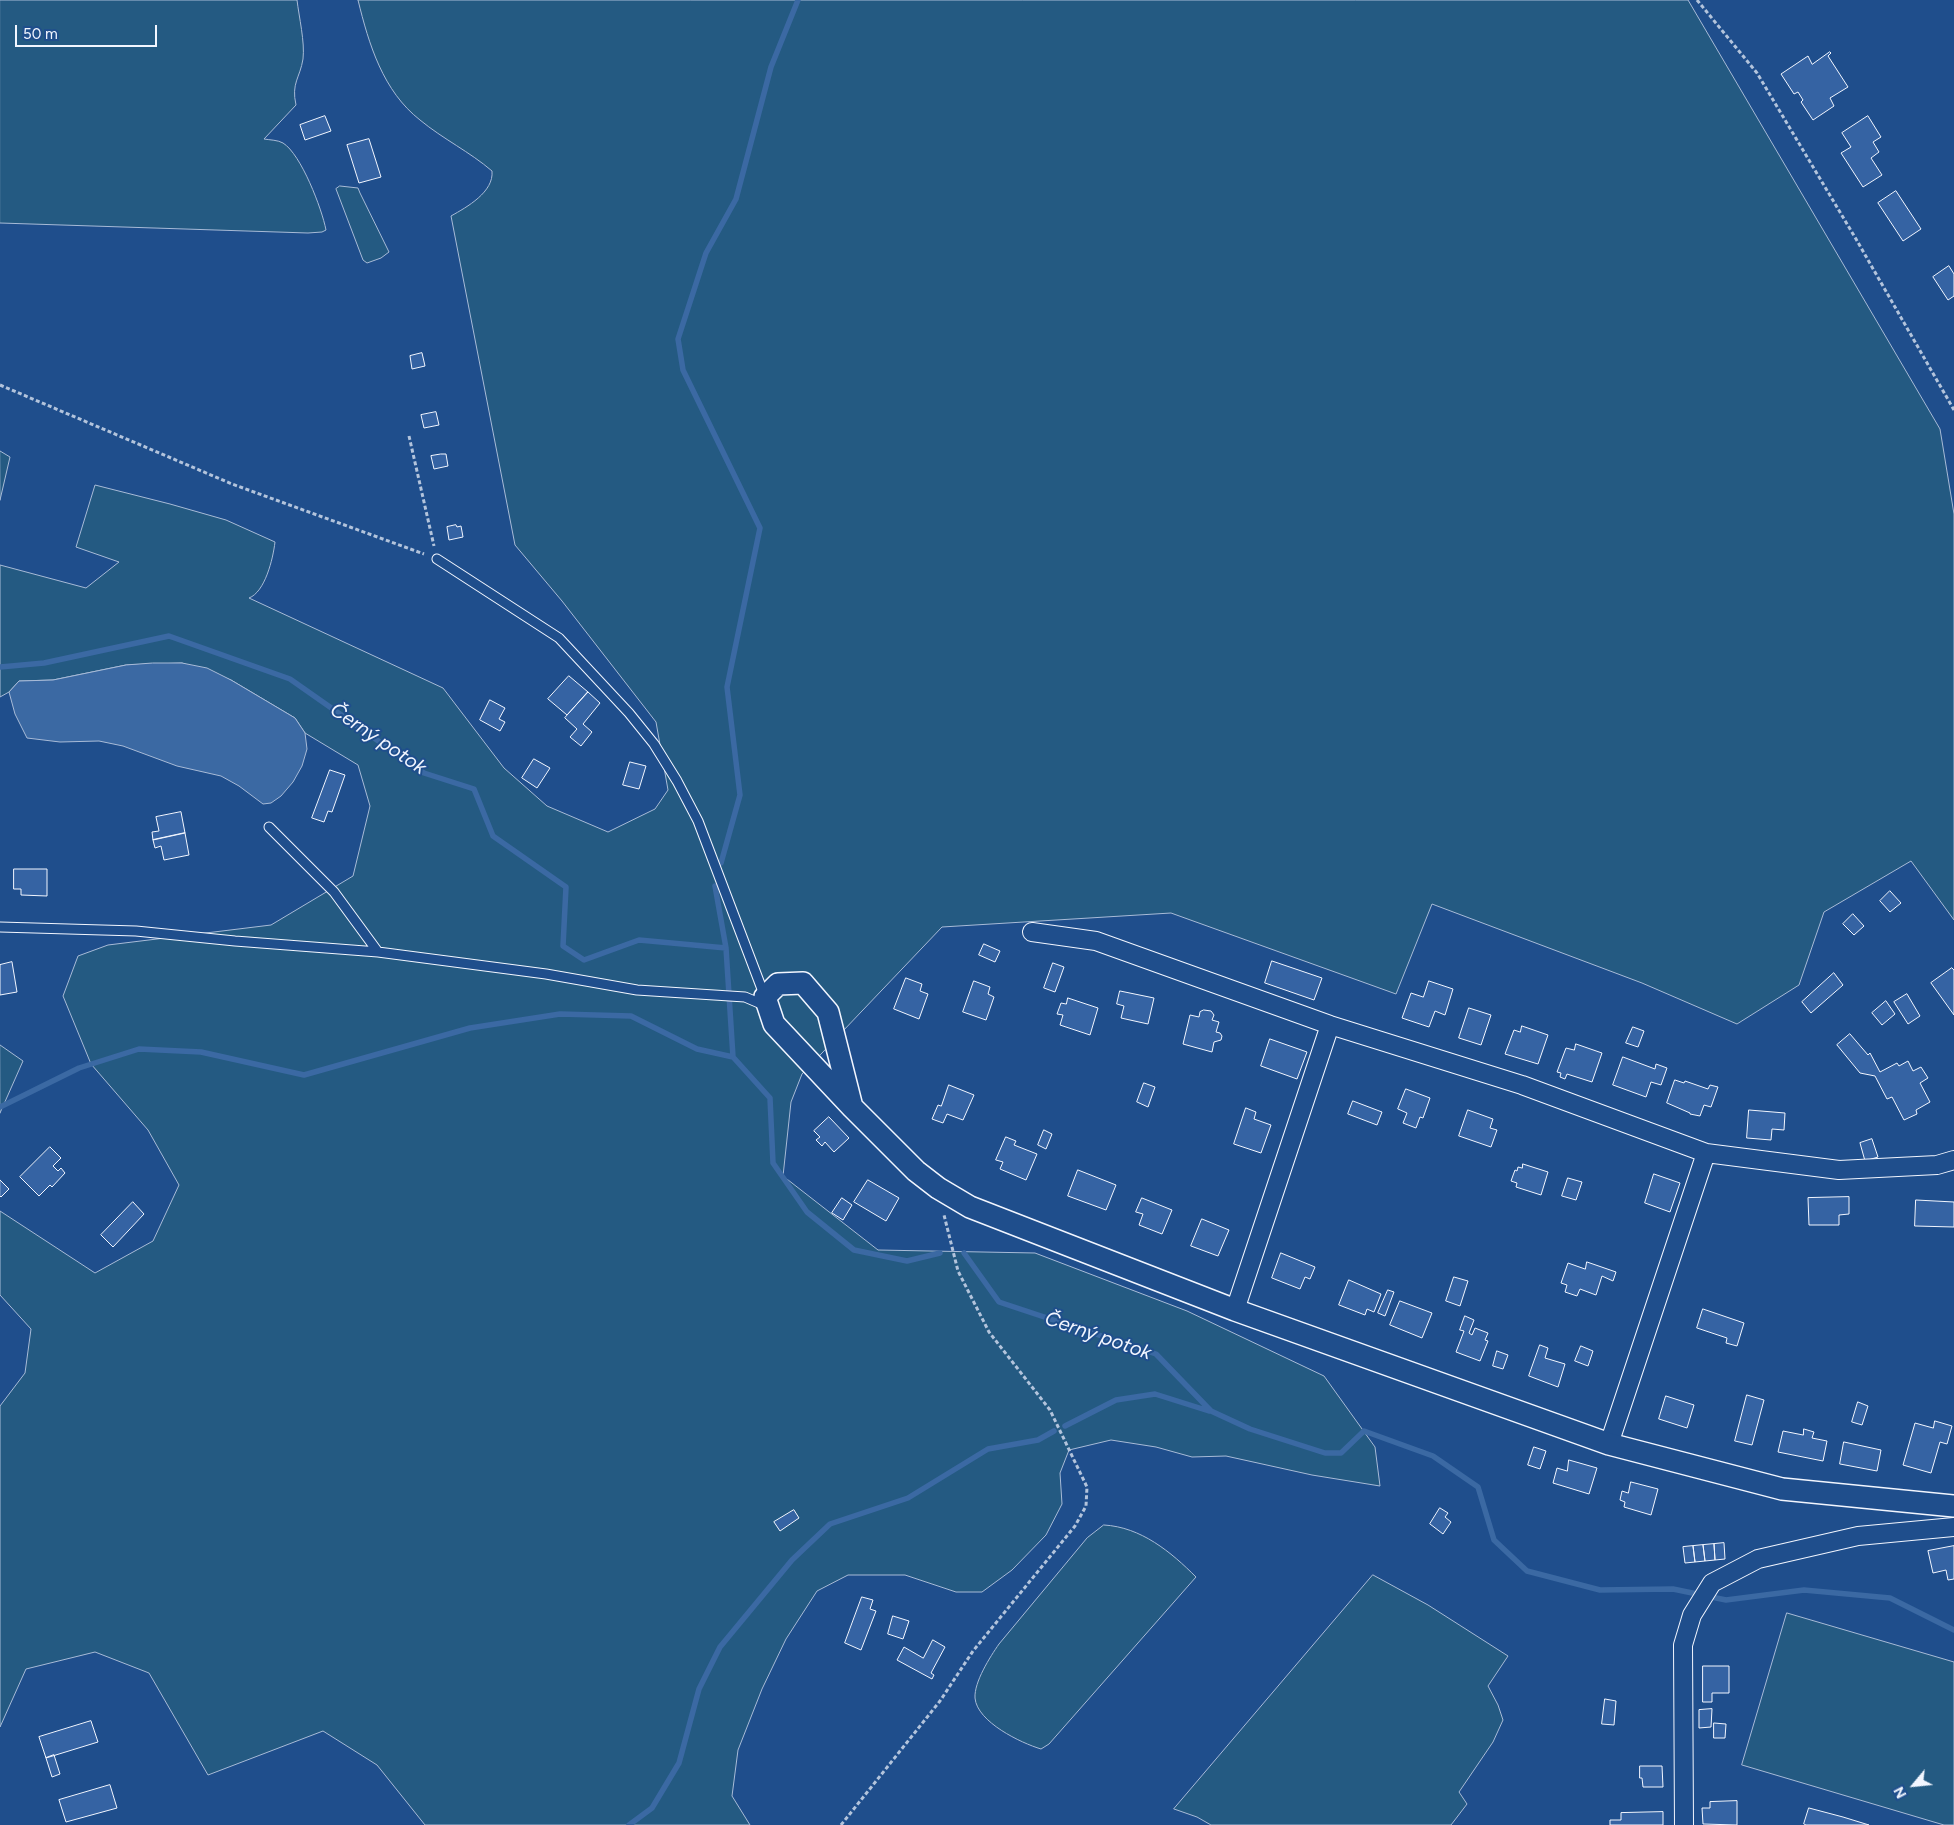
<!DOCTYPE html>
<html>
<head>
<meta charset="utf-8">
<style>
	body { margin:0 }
	#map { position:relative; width:1954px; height:1825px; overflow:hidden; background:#1f4e8c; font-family:Figtree,sans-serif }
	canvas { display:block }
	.north { position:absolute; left:1889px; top:1760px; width:50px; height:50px; -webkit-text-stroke:4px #1f4e8c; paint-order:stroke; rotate:242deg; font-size:14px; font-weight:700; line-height:20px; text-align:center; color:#f2f6ff }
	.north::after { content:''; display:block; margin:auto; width:18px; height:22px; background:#f2f6ff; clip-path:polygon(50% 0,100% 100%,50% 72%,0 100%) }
	.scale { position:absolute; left:15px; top:25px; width:142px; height:22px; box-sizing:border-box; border:2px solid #f2f6ff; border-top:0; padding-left:6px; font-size:15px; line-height:18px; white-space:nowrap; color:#f2f6ff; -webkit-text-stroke:4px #1f4e8c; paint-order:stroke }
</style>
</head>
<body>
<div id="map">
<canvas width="1954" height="1825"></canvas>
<div class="north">N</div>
<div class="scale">50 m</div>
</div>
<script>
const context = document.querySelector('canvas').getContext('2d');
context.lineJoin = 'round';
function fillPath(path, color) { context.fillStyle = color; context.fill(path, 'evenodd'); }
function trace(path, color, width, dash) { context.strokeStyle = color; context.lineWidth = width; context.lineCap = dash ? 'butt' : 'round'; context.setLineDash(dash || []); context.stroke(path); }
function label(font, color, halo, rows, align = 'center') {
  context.font = font + ' Figtree,sans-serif'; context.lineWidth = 4; context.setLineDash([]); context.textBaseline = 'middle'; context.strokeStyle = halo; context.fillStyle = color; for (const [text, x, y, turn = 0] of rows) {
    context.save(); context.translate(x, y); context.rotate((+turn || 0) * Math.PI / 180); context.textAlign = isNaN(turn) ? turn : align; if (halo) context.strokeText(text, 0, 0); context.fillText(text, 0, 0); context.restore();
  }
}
const green = new Path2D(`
	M0,0H297C299,17 305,42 303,59C300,78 291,83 296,105L264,139C270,140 278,140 283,143C301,154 322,209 326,230L322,232L308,233L0,223Z
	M358,0H1688L1940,429L1954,514V920L1911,861L1824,912L1799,985L1737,1024L1642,983L1432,904L1396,994L1171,913L942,927L802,1074L791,1102L783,1176L878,1250L1035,1253L1187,1311L1324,1376L1375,1447L1380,1486L1312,1475L1226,1456L1192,1457L1156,1447L1111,1440L1069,1450L1060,1473L1062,1504L1046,1535L1012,1570L982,1592H956L905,1575H848L817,1591L786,1639L762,1689L738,1750L732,1796L750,1825H425L377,1765L323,1731L208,1775L149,1673L95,1652L26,1669L0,1727V1406L25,1373L31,1329L0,1295V1211L95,1273L153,1241L179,1185L148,1130L91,1064L63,996L78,956L108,945L271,925L353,876L370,806L358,765L305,733L295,718L231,680L182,663L126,665L53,680L19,681L9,692L0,697V565L86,588L119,562L76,547L95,485L170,504L226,520L275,542C273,559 265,592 249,598L443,688L504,768L547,806L608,832L655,809L668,790L656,722L562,601L515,545L451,216C467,207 494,192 492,171C470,152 443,139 420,120C383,91 369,45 358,0Z
	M340,186L358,188L360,193L389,252L381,258L367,263L363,260L336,189Z
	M0,451L10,457L0,500Z
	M0,1045L23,1061L0,1113Z
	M1104,1525C1141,1527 1171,1552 1196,1577L1049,1744L1041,1749C1021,1743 977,1722 975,1698C974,1682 990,1657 999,1644L1087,1538Z
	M1373,1575L1428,1605L1508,1656L1488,1686L1498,1705L1503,1720L1493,1742L1459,1792L1467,1804L1451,1825H1211L1197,1817L1174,1809Z
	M1787,1613L1954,1662V1825H1944L1742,1765Z`);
fillPath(green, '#245a82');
trace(green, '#a8bbd7', 1);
const water = new Path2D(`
	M153,663H182L207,668L231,680L295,718L305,733L307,749L302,766L293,782L281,796L271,803L263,804L239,786L221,776L177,766L123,746L99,741L60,742L27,738L15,714L9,692L19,681L53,680L126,665Z`);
fillPath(water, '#3b69a3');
trace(water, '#a8bbd7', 1);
trace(new Path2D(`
	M0,667L44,663L169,636L290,679L424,773L474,789L493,836L566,887L563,946L584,960L639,940L726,948L733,1057L770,1098L773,1163L807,1212L854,1250L907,1261L940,1253
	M721,863L740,795L727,687L760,528L683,370L678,339L706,253L736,199L771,67L798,0
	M715,886L726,948
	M0,1107L79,1068L139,1049L201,1052L304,1075L470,1028L560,1014L631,1016L697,1049L733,1057
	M964,1253L999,1302L1156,1354L1211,1411L1250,1429L1325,1453H1341L1364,1431L1433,1456L1478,1487L1494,1540L1527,1571L1600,1590L1673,1589L1726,1600L1804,1590L1890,1598L1954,1630
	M1065,1426L1116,1400L1155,1394L1209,1411
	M629,1825L652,1808L679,1763L699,1689L720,1647L792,1560L830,1524L908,1498L988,1449L1038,1440L1054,1431`), '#3b69a3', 5.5);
const building = new Path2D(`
	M1830,52L1831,53L1828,56L1848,87L1830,98L1834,106L1813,120L1801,102L1803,100L1798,92L1794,94L1781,74L1808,56L1812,64Z
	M325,116L331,131L305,140L300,125Z
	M1868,116L1881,137L1873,142L1879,152L1871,158L1882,175L1863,187L1841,153L1851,147L1842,133Z
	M369,139L381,177L359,183L347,145Z
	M1896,191L1921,229L1903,241L1878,203Z
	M1949,266L1954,274V296L1948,300L1933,277Z
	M422,353L425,366L412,369L410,356Z
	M436,412L439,425L424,428L421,415Z
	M441,454H446L448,466L434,469L431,456Z
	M456,525L457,527L461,526L463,537L449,540L447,527Z
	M569,676L588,692L567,715L548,699Z
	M588,692L600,703L583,724L592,732L581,746L570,737L577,729L565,718Z
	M490,700L505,708L499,719L505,722L500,731L480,720Z
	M534,759L550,768L537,788L522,778Z
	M630,762L646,766L639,789L623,785Z
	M330,770L345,775L332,812L328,811L324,822L312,818Z
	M181,812L185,833L153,840L152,832L159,831L156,817Z
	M185,833L189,855L164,860L161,846L155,848L153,840Z
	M14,869H47V896L21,895V889H14Z
	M1890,891L1901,903L1890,912L1880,901Z
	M1853,914L1864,926L1854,935L1843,924Z
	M984,944L1000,951L995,962L979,955Z
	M1272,961L1322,978L1314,1000L1265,983Z
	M12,962L17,992L0,995V965Z
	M1053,963L1064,967L1055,992L1044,988Z
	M1952,968L1954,970V1015L1931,983Z
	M1834,973L1843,985L1811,1013L1802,1002Z
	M906,978L922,984L920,991L928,994L919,1019L894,1009Z
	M974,981L990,987L988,994L994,997L986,1020L963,1012Z
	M1429,981L1453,989L1445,1015L1435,1011L1429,1027L1402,1018L1411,993L1423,997Z
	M1120,991L1154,998L1148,1024L1121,1018L1124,1006L1117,1004Z
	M1907,994L1920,1016L1908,1024L1894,1002Z
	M1068,998L1098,1008L1090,1035L1060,1025L1063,1015L1057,1014L1061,1003L1066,1004Z
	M1886,1001L1895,1014L1882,1025L1872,1013Z
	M1469,1008L1491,1015L1481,1045L1459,1038Z
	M1204,1010L1211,1011L1214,1015L1212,1020L1219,1022L1216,1032L1220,1033L1222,1036L1221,1040L1214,1042L1212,1052L1183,1044L1190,1015L1199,1017L1200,1012Z
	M1522,1026L1548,1035L1538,1064L1505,1054L1514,1030L1520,1032Z
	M1633,1027L1644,1031L1638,1047L1626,1043Z
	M1850,1034L1868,1055L1870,1053L1880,1072L1897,1063L1899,1066L1908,1061L1913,1071L1921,1067L1928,1078L1920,1083L1930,1102L1916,1110L1917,1114L1904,1120L1892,1097L1887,1099L1875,1076L1860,1073L1837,1045Z
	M1270,1039L1307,1052L1297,1079L1261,1066Z
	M1576,1044L1602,1053L1592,1082L1567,1074L1565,1079L1560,1077L1561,1073L1557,1072L1566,1048L1574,1050Z
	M1623,1057L1655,1069L1656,1064L1667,1068L1661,1085L1651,1082L1646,1097L1613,1085Z
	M1675,1080L1684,1083L1685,1081L1708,1089L1710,1085L1718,1087L1711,1107L1704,1105L1700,1116L1690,1114V1113L1667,1103Z
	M1144,1083L1155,1087L1148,1107L1137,1102Z
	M949,1085L974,1095L963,1120L947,1114L943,1123L932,1119L938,1105L941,1106Z
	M1406,1089L1430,1098L1423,1118L1420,1117L1416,1128L1403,1123L1407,1113L1398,1109Z
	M1353,1101L1382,1112L1377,1125L1348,1114Z
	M1246,1108L1256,1112L1254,1119L1271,1125L1261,1153L1234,1144Z
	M1468,1110L1493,1119L1490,1128L1497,1130L1491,1147L1459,1136Z
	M1749,1110L1785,1113L1784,1130L1772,1129L1771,1140L1747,1138Z
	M829,1117L849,1138L834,1152L825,1142L822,1146L816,1140L820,1137L814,1131Z
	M1044,1130L1052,1134L1046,1149L1038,1145Z
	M1006,1137L1016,1141L1014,1145L1037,1154L1026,1180L1000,1169L1003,1162L996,1160Z
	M1872,1139L1878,1157L1865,1161L1860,1143Z
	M50,1147L61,1158L53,1166L58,1171L61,1168L65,1173L52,1187L50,1185L39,1196L20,1177Z
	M1523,1164L1548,1172L1541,1195L1516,1187L1517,1183L1511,1181L1515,1170L1517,1171L1518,1167L1522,1168Z
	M1078,1170L1116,1185L1106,1210L1068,1196Z
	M1654,1174L1680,1183L1670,1212L1645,1203Z
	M1568,1178L1582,1182L1576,1200L1562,1196Z
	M0,1180L9,1189L1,1197L0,1196Z
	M868,1180L899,1198L886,1221L854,1202Z
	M1849,1197V1214L1839,1215V1225H1809L1808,1198Z
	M842,1198L852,1205L843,1220L832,1213Z
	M1142,1198L1172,1210L1162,1234L1139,1225L1143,1214L1136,1212Z
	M1916,1200L1954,1202V1227L1915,1226Z
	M133,1202L144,1214L113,1247L101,1235Z
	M1202,1219L1229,1230L1218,1256L1191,1246Z
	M1281,1253L1315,1267L1310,1279L1305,1277L1300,1289L1272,1278Z
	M1587,1262L1616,1272L1613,1281L1602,1276L1596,1295L1580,1289L1577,1296L1565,1292L1567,1285L1561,1283L1568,1263L1585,1269Z
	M1454,1277L1468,1281L1460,1306L1446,1301Z
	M1349,1280L1381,1294L1374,1312L1367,1309L1365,1315L1339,1305Z
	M1388,1290L1394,1292L1385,1316L1378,1313Z
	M1400,1301L1432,1313L1422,1338L1390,1325Z
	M1703,1309L1744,1323L1737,1346L1726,1343L1727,1338L1697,1328Z
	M1465,1316L1474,1320L1469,1333L1472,1335L1475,1328L1488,1333L1485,1340L1488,1341L1480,1361L1456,1352L1464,1331L1460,1330Z
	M1540,1345L1548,1348L1545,1358L1565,1364L1558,1387L1529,1376Z
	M1581,1346L1593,1351L1588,1366L1575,1361Z
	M1497,1351L1508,1355L1503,1369L1493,1366Z
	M1747,1395L1764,1400L1752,1445L1735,1441Z
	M1666,1396L1694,1405L1687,1428L1659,1419Z
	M1858,1402L1868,1406L1862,1425L1852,1422Z
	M1935,1421L1952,1426L1947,1444L1940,1442L1931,1473L1903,1465L1915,1423L1933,1428Z
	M1804,1429L1814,1432L1812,1438L1827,1441L1823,1461L1778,1452L1783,1431L1803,1435Z
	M1844,1442L1881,1450L1877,1471L1840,1464Z
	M1534,1447L1546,1451L1540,1469L1528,1465Z
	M1569,1460L1597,1468L1589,1494L1553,1483L1557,1468L1567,1471Z
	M1631,1482L1658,1489L1651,1515L1624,1507L1625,1502L1620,1500L1622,1491L1628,1493Z
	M1440,1508L1448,1513L1445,1517L1451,1522L1443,1534L1430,1524Z
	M794,1510L799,1518L780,1531L774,1522Z
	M1724,1543L1725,1559L1715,1560L1714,1544Z
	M1714,1544L1715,1560L1705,1561L1703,1545Z
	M1703,1545L1705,1561L1695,1562L1693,1546Z
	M1693,1546L1695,1562L1685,1563L1683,1547Z
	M1954,1546V1579L1948,1580L1946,1570L1933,1573L1928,1551Z
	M862,1597L873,1600L870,1609L876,1611L861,1650L845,1643Z
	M893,1616L909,1621L903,1639L888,1634Z
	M933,1640L945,1647L931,1673L934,1675L932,1679L897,1660L904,1647L923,1658Z
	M1703,1666H1729V1693H1712V1702H1703Z
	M1605,1699L1616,1701L1614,1725L1602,1724Z
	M1712,1709L1711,1727L1699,1728V1710Z
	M91,1721L98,1742L46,1758L39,1737Z
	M1714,1723L1726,1724L1725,1738H1714Z
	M54,1755L60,1774L52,1777L46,1758Z
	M1640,1766H1662L1663,1787H1643L1642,1778H1640Z
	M110,1785L117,1808L66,1822L59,1800Z
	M1737,1801V1825L1703,1824L1702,1808H1710V1802Z
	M1809,1808L1843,1817L1869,1825H1806L1804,1824Z
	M1663,1812V1825H1610V1820H1621V1813Z`);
fillPath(building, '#3563a3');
trace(building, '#f2f6ff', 1);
const service = new Path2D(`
	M437,559L559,638L629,713L654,744L677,781L698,821L765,997
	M269,827L334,892L378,952
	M0,927L136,931L235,941L378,952L546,974L637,990L745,997L766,1006`);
const minor = new Path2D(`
	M1032,932L1096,941L1330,1025L1522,1085L1706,1153L1839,1170L1937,1165L1954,1160
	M1235,1310L1330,1025
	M1609,1444L1706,1153
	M1684,1825L1683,1645L1692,1615L1712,1583L1758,1559L1858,1536L1954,1527`);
const tertiary = new Path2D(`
	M852,1107L828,1012L803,983L778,984L765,997L774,1024L852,1107L916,1171L938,1188L970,1207L1235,1310L1609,1444L1782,1489L1954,1506`);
trace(service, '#f2f6ff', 11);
trace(minor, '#f2f6ff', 20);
trace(tertiary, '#f2f6ff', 24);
trace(new Path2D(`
	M1697,0L1757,73L1856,239L1954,410
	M0,385L232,484L424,554
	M409,436L434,546
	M841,1825L940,1701L973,1651L1075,1526L1086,1506L1087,1487L1050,1410L989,1332L958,1271L944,1215`), '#b3c4dc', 3, [4, 2.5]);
trace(service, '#1f4e8c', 9);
trace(minor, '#1f4e8c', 18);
trace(tertiary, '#1f4e8c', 21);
label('italic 20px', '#f2f6ff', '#1f4e8c', [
	["Černý potok",378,739,34],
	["Černý potok",1098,1336,19]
]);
</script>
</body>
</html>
